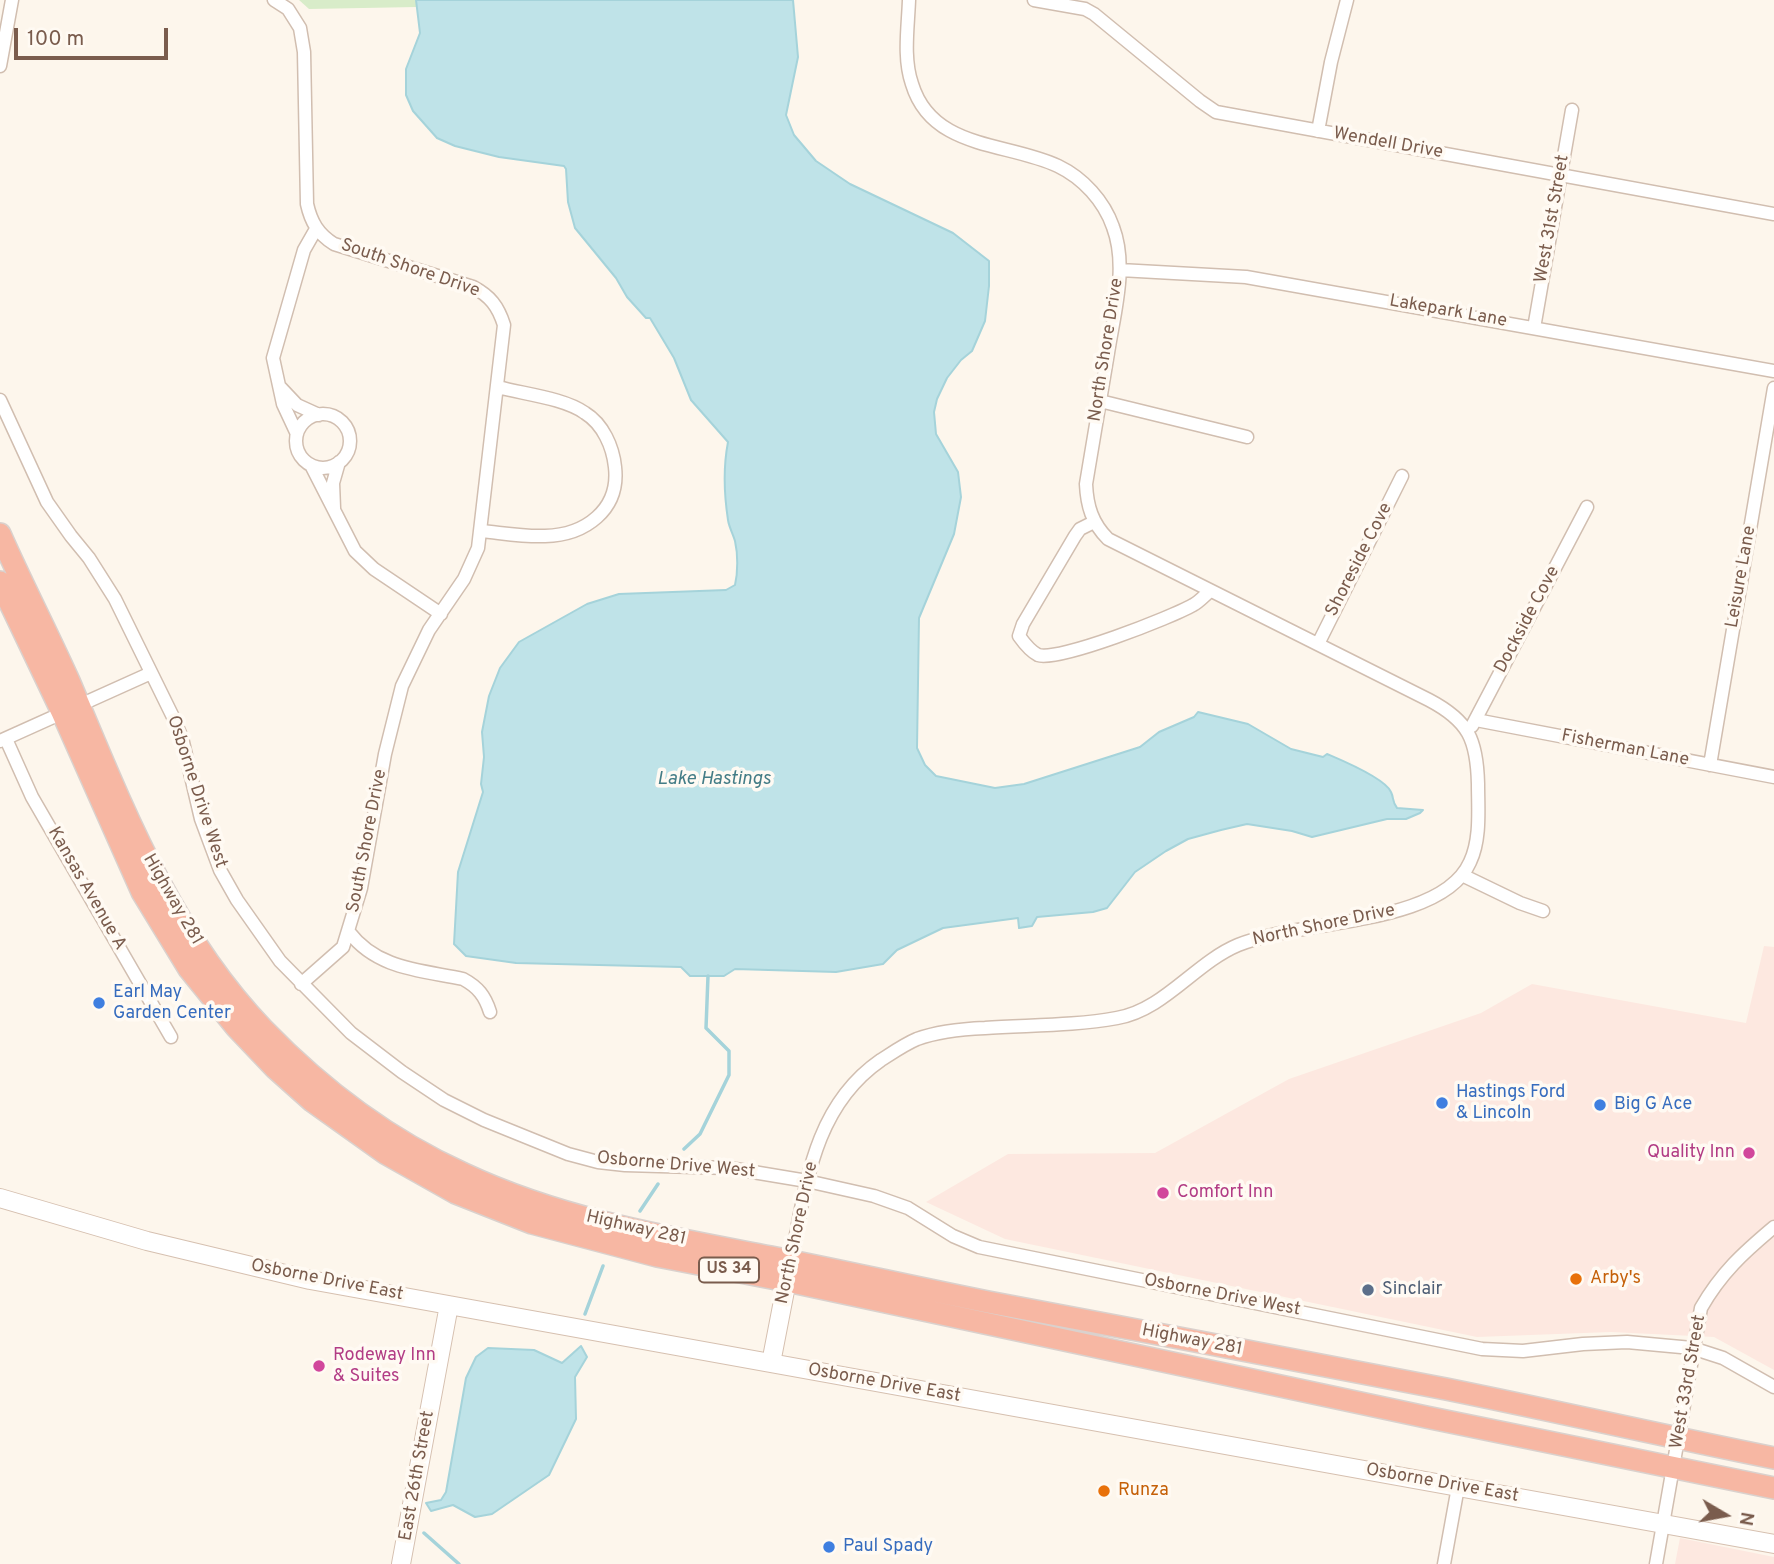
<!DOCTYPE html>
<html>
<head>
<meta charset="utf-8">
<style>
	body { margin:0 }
	#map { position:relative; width:1774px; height:1564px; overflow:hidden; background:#fdf6ec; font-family:Overpass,sans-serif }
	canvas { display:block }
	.north { position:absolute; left:1690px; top:1480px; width:70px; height:70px; -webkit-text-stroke:5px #fffaf3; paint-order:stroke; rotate:100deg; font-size:19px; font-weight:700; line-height:28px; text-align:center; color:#7a5c4d }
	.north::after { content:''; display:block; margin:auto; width:24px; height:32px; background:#7a5c4d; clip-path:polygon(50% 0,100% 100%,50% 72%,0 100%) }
	.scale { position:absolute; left:14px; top:28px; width:154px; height:32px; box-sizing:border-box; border:4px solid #7a5c4d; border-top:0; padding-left:9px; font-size:21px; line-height:24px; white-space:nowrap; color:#7a5c4d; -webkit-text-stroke:5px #fffaf3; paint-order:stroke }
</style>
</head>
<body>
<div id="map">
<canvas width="1774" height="1564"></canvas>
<div class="north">N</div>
<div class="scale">100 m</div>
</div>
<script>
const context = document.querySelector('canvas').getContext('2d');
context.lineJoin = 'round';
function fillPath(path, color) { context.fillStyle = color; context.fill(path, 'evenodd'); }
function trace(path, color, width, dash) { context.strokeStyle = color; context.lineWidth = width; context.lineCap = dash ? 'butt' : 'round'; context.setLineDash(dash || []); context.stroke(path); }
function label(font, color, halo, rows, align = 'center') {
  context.font = font + ' Overpass,sans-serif'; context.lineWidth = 7; context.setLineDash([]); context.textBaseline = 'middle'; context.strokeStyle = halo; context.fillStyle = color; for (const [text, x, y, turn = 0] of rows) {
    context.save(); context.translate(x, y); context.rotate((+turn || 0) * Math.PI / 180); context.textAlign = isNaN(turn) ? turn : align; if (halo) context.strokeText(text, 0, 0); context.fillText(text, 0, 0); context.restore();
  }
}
fillPath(new Path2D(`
	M1764,946L1774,947V1370L1714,1337L1611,1332L1477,1337L1005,1239L926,1202L1008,1154L1155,1153L1289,1079L1481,1013L1532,984L1746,1023Z
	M1680,1538L1774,1557V1564H1675Z`), '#fde8e0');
fillPath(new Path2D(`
	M299,0H416L417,7L309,9Z`), '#d8ecc9');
const water = new Path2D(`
	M416,0H793L798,57L786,115L794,135L816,161L850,184L953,233L989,261V286L985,321L972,351L961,360L947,378L937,399L934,412L936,434L958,472L961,497L954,534L919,618L917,748L925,765L936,776L995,788L1024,784L1140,747L1159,732L1194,717L1198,712L1248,724L1291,749L1323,757L1327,754C1341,760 1385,778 1391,792C1394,798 1392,802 1397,808L1423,810L1420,813L1406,819H1387L1312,837L1292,831L1247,824L1221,830L1188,839L1166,851L1135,872L1107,908L1093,912L1037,917L1032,926L1019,928L1018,918L943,928L897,950L883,964L836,972L735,969L724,976H690L681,967L516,963L466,956L454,944L458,872L483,792L481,784L484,757L482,732L489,696L500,668L519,642L587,604L619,594L726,590L735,585C738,572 738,554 735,541C733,534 729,527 728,520C724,494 723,468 728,442L691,400L674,358L650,318H646L627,297L616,278L575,228L568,202L566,169L564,166L499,157L455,146L437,138L413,111L406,95V69L420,33Z
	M581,1346L587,1357L575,1377L576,1419L549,1475L492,1514L475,1517L453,1505L431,1511L426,1503L441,1500L446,1492L466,1378L476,1357L488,1348L534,1350L562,1363Z`);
fillPath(water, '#bfe3e8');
trace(water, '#a5d3da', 2);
trace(new Path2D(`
	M684,1149L700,1134L729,1075V1051L706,1028L708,976
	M640,1211L658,1184
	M585,1314L603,1266
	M424,1533L459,1564`), '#a5d3da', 3.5);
const street = new Path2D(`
	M274,0L288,9L300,28L304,52L307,204C311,222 318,234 334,244L473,287C490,296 498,306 504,325L478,548L464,579L429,630L402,686L385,754L361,888L343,947L301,984
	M1034,0L1085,9L1094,14L1200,101L1216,112L1774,214
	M0,66L12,0
	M1318,131L1331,62L1347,0
	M1120,270L1246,277L1774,371
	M1534,328L1572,110
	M280,387L297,405L319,415
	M0,400L47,502L71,536L89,558L115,599L173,717L182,738L201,819L220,870L237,900L280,961L351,1033L402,1072L444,1100L484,1120L568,1154L598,1162L625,1165L729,1168L807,1181L874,1196L908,1208L953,1236L979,1247L1482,1349L1523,1351L1583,1344L1627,1342L1692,1348L1723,1358L1774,1387
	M1100,401L1247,437
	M296 441a27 27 0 1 1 54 0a27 27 0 1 1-54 0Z
	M297,434L283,404L273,358L304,250L316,229
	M311,465L355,551L374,569L441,614
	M334,508L333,483L339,462
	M1094,522L1080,529L1075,536L1023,624L1019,636C1024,643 1030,651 1038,655C1058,662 1172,617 1193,605C1199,602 1205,595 1210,591
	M481,531C502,533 524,537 545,536C585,535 620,510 615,467C613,447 603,424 585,413C564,398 523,394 498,387
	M1318,644L1402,476
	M1476,720L1774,777
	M1472,726L1587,507
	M6,739L32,797L171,1037
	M0,741L151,673
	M1710,765L1774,388
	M1462,875L1520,903L1543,911
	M349,932C377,969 420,970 463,979C478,987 485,996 490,1012
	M791,1261C806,1186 813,1107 881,1060C892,1053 905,1044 917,1039C939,1031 962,1029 985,1028C1028,1025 1074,1026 1117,1018C1164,1010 1195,963 1238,945C1297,920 1442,926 1470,862C1481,839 1478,809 1478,784C1477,740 1469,721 1429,700L1108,539C1092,523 1087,506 1086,484C1093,440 1101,397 1108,353C1114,313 1128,267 1113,227C1104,201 1083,178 1058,166C1007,142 932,150 912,84C903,58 908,28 909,0
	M1444,1564L1458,1487
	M1656,1564L1701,1308C1721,1273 1743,1253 1774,1227`);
const secondary = new Path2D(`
	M0,1198L147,1241L310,1280L1774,1544
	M771,1363L789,1270
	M401,1564L449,1305`);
const highway = new Path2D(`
	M0,534C22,584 47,632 69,681C121,804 169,931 263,1029C320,1088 389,1140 464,1174C562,1220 671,1238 776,1258C847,1272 918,1288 988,1302C1141,1331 1293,1359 1446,1389C1555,1411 1664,1436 1774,1458
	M0,582L62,712L142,892L189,969L236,1027L275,1068L312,1101L385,1153L456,1193L532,1223L657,1256L787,1281L1426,1417L1774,1488`);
trace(street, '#d1beb0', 15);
trace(secondary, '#d6c0b0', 20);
trace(highway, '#dad1cd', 24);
trace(street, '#fff', 12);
trace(secondary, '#fff', 18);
trace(highway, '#f7b7a3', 21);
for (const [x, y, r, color] of [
	[99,1003,7,"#3f7fe0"],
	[1442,1103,7,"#3f7fe0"],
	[1600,1105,7,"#3f7fe0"],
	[1749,1153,7,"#d1479c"],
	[1163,1193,7,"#d1479c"],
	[1576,1279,7,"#e8710a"],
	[1368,1290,7,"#5c6f8a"],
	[319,1366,7,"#d1479c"],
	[1104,1491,7,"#e8710a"],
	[829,1547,7,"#3f7fe0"]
]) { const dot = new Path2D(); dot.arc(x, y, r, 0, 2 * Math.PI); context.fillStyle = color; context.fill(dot); trace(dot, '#fffaf3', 2.5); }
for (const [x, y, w] of [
	[729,1270,60]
]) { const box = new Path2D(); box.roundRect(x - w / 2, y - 12.5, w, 25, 5); context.fillStyle = '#fffaf3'; context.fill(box); trace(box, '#7a5c4d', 2); }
label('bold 16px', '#7a5c4d', null, [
	["US 34",729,1270]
]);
label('18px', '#7a5c4d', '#fffaf3', [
	["Wendell Drive",1388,144,10],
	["West 31st Street",1553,219,-80],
	["South Shore Drive",410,269,19],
	["Lakepark Lane",1448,312,10],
	["North Shore Drive",1107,350,-81],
	["Shoreside Cove",1360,560,-63],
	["Leisure Lane",1742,577,-80],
	["Dockside Cove",1528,620,-62],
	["Fisherman Lane",1625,749,11],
	["Osborne Drive West",196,792,72],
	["South Shore Drive",368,841,-79],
	["Kansas Avenue A",86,889,60],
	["Highway 281",172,900,60],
	["North Shore Drive",1324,926,-12],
	["Osborne Drive West",676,1166,5],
	["Highway 281",636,1229,13],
	["North Shore Drive",798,1233,-78],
	["Osborne Drive East",327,1281,11],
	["Osborne Drive West",1222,1296,11],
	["Highway 281",1192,1341,11],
	["West 33rd Street",1689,1382,-80],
	["Osborne Drive East",884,1384,10],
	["East 26th Street",418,1476,-80],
	["Osborne Drive East",1442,1484,10]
]);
label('18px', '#366cbe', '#fffaf3', [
	["Earl May",113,993],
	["Garden Center",113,1014],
	["Hastings Ford",1456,1093],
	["& Lincoln",1456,1114],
	["Big G Ace",1614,1105],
	["Paul Spady",843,1547]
], 'left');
label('18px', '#b23c85', '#fffaf3', [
	["Quality Inn",1735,1153,"right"],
	["Comfort Inn",1177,1193],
	["Rodeway Inn",333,1356],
	["& Suites",333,1377]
], 'left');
label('18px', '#c56008', '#fffaf3', [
	["Arby's",1590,1279],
	["Runza",1118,1491]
], 'left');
label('18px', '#4e5e75', '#fffaf3', [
	["Sinclair",1382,1290]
], 'left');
label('italic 19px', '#437c86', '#fffaf3', [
	["Lake Hastings",714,780]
]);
</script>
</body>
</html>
